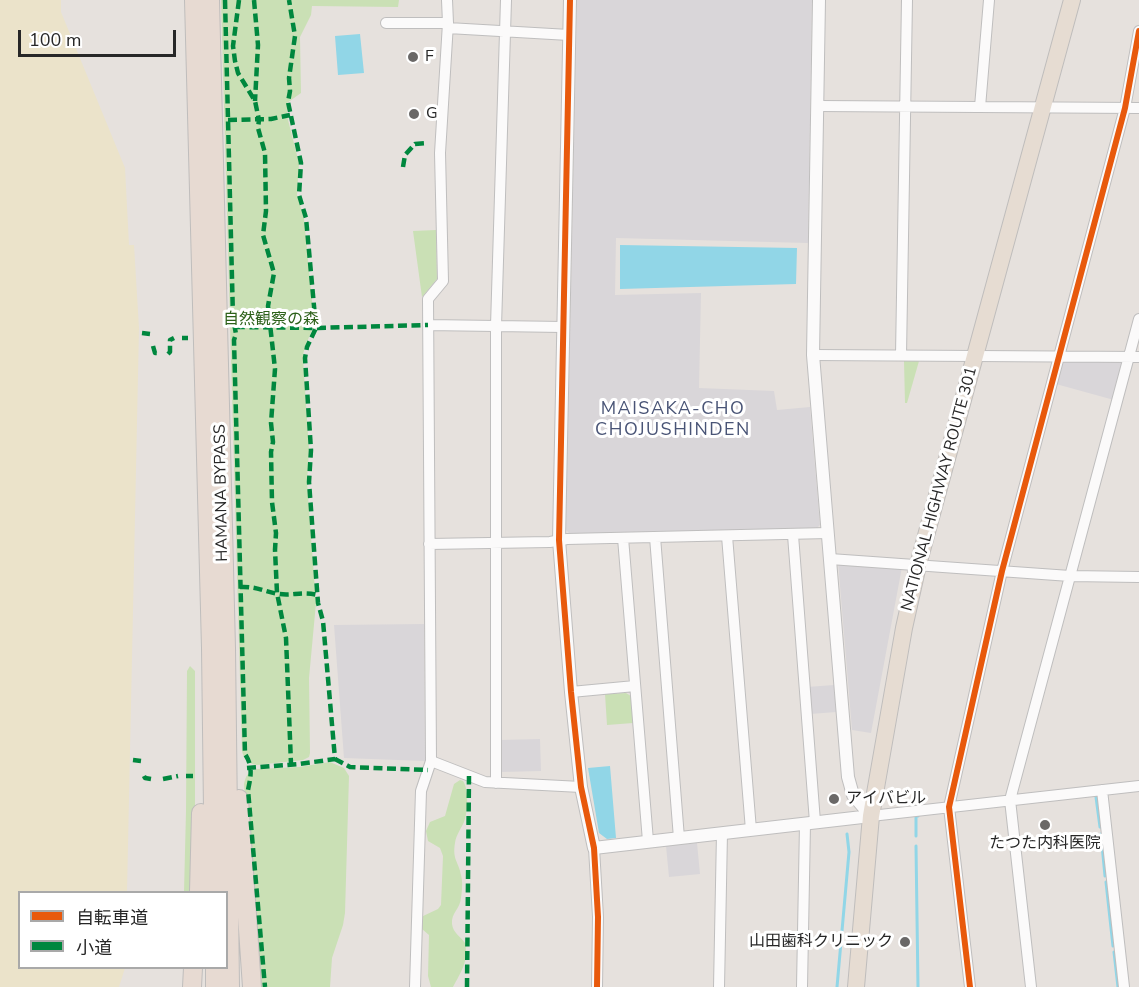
<!DOCTYPE html>
<html>
<head>
<meta charset="utf-8">
<style>
	body { margin:0 }
	#map { position:relative; width:1139px; height:987px; overflow:hidden; background:#e6e1dd; font-family:"Nunito Sans","Noto Sans JP",sans-serif }
	canvas { display:block }
	.legend { position:absolute; left:18px; top:891px; width:210px; height:78px; box-sizing:border-box; background:#fff; border:2px solid #a9a9a9; margin:0; padding:8px 10px; list-style:none; font-size:18px; color:#272727 }
	.legend li { display:flex; align-items:center; gap:12px; height:30px }
	.legend b { width:30px; border:2px solid #a9a9a9 }
	.scale { position:absolute; left:18px; top:30px; width:158px; height:27px; box-sizing:border-box; border:3px solid #272727; border-top:0; padding-left:8px; font-size:18px; line-height:21px; white-space:nowrap; color:#272727; -webkit-text-stroke:4px #fff; paint-order:stroke }
</style>
</head>
<body>
<div id="map">
<canvas width="1139" height="987"></canvas>
<ul class="legend">
<li><b style="height:8px;background:#e8590c"></b>自転車道</li>
<li><b style="height:8px;background:#00873e"></b>小道</li>
</ul>
<div class="scale">100 m</div>
</div>
<script>
const context = document.querySelector('canvas').getContext('2d');
context.lineJoin = 'round';
function fillPath(path, color) { context.fillStyle = color; context.fill(path, 'evenodd'); }
function trace(path, color, width, dash) { context.strokeStyle = color; context.lineWidth = width; context.lineCap = dash ? 'butt' : 'round'; context.setLineDash(dash || []); context.stroke(path); }
function label(font, color, halo, rows, align = 'center') {
  context.font = font + ' "Nunito Sans","Noto Sans JP",sans-serif'; context.lineWidth = 6; context.setLineDash([]); context.textBaseline = 'middle'; context.strokeStyle = halo; context.fillStyle = color; for (const [text, x, y, turn = 0] of rows) {
    context.save(); context.translate(x, y); context.rotate((+turn || 0) * Math.PI / 180); context.textAlign = isNaN(turn) ? turn : align; if (halo) context.strokeText(text, 0, 0); context.fillText(text, 0, 0); context.restore();
  }
}
fillPath(new Path2D(`
	M577,0H812L808,243L616,238L615,295L701,293L699,388L774,391L777,410L810,407L820,525L816,529L570,534L566,530Z
	M1062,362H1124L1114,400L1056,384Z
	M838,562L902,567L871,733L852,730Z
	M424,624L425,761L344,758L334,625Z
	M834,685L836,712L810,714L807,687Z
	M540,739L541,771L500,772V740Z
	M697,843L700,874L669,877L666,846Z`), '#d9d6d9');
fillPath(new Path2D(`
	M221,0H399L398,7L312,6L311,15L300,37L301,93L287,103V116L299,163L297,195L304,219L314,321C313,334 303,344 303,358L309,450L307,482L316,603L309,678L310,753L309,757L303,760L257,765C247,763 244,760 242,751Z
	M436,230L437,279L422,297L413,231Z
	M904,361H919L907,403H905Z
	M190,666L195,671V811L192,892H184L186,811L187,671Z
	M626,693L631,696L633,723L607,725L605,694Z
	M330,762L344,768L349,776L345,913L343,925L332,958L330,987H259L244,784C246,775 248,772 257,769L299,767Z
	M460,780L463,781C469,789 468,812 464,822C461,829 456,835 455,843C452,860 459,862 461,875C463,882 462,891 461,898C460,909 451,913 452,924C453,933 460,936 465,943C469,961 461,972 453,987H431L428,976L429,935L422,929L421,917L438,909L441,905L443,856L440,848L428,841L426,831L430,822L445,816L454,784Z`), '#cae0b5');
fillPath(new Path2D(`
	M0,0H61V12L125,168L129,245H134L139,328L127,892H20V968H125L119,987H0Z`), '#ebe3ca');
fillPath(new Path2D(`
	M360,34L364,73L338,75L335,36Z
	M620,245L797,248L796,284L620,289Z
	M610,766L616,838L607,839L599,833L588,768Z`), '#91d6e7');
trace(new Path2D(`
	M1096,797L1100,827
	M1101,834L1105,876
	M916,836V816H918
	M916,846L918,987
	M1106,882L1113,946
	M1114,952L1118,987
	M837,987L849,852L847,834`), '#91d6e7', 3);
const minor = new Path2D(`
	M386,23H448
	M448,28L569,35
	M818,106L1139,108
	M980,107L989,0
	M428,325L563,327
	M813,355L1139,357
	M901,355L907,0
	M793,535L815,822
	M727,536L751,830
	M655,537L679,838
	M623,538L648,841
	M429,544L550,542L567,539L828,533
	M830,559L1070,576L1139,577
	M571,692L635,686
	M431,761L428,299L443,281L440,153L448,23L447,0
	M496,783V326L506,0
	M1102,790L1124,987
	M871,816L1139,786
	M594,848L598,917L597,987
	M415,987L421,791L431,761L485,782L581,787
	M719,987L722,833
	M802,987L805,824
	M970,987L949,807L1002,571L1125,108L1139,31
	M1031,987L1010,800L1139,319`);
const tertiary = new Path2D(`
	M570,0L559,540L571,692L581,787L594,848L871,816
	M819,0L813,355L848,777L853,795L871,816`);
const trunk = new Path2D(`
	M856,987L871,816L904,628L918,565L1072,0`);
const motorway = new Path2D(`
	M194,0L211,648L214,892
	M210,0L226,648L230,987
	M239,799L252,987
	M199,892L201,813
	M215,968V987
	M192,987L193,968`);
trace(minor, '#bfbebe', 12);
trace(tertiary, '#bfbebe', 14);
trace(trunk, '#bfbdbc', 18);
trace(motorway, '#bfbdbc', 20);
trace(minor, '#fbfafa', 10);
trace(tertiary, '#fbfafa', 12);
trace(trunk, '#e6dcd2', 16);
trace(motorway, '#e7dad2', 18);
trace(new Path2D(`
	M225,0L233,318L236,334L234,340L245,754C253,766 251,776 248,790L265,987
	M239,0L233,46L235,61L238,73L255,101L259,120L258,128L265,153L266,211L263,235L274,273L268,306L275,369L271,423L273,442L271,452L272,502L276,533L275,550L277,593L286,638L291,764
	M254,0L258,45L255,101
	M228,120L271,119L290,115
	M403,167L405,155L415,144L428,143
	M236,327L316,328L428,325
	M142,333L150,334
	M182,338H188
	M153,346L155,353H159
	M168,354L170,352V340L174,338
	M240,587C256,586 265,592 279,594C293,596 301,591 318,595
	M335,759L350,767L428,770
	M133,760L141,761
	M247,768L299,764L335,759L323,621L318,603L309,482L311,450L305,358L307,347L316,328L306,218L299,195L301,163L288,102L290,91L289,78L295,36L289,0
	M144,776L145,778L151,779
	M186,776H193
	M163,779L178,776
	M467,987L469,776`), '#00873e', 4.5, [9, 4.5]);
trace(new Path2D(`
	M570,0L559,540L571,692L581,787L594,848L598,917L597,987
	M970,987L949,807L1002,571L1125,108L1139,31`), '#e8590c', 6);
for (const [x, y, r, color] of [
	[413,57,6,"#6a6867"],
	[414,114,6,"#6a6867"],
	[834,799,6,"#6a6867"],
	[1045,825,6,"#6a6867"],
	[905,942,6,"#6a6867"]
]) { const dot = new Path2D(); dot.arc(x, y, r, 0, 2 * Math.PI); context.fillStyle = color; context.fill(dot); trace(dot, '#fff', 2); }
label('16px', '#272727', '#fff', [
	["F",425,57],
	["G",426,114],
	["アイバビル",846,799],
	["たつた内科医院",1045,844,"center"],
	["山田歯科クリニック",893,942,"right"]
], 'left');
label('16px', '#2d611a', '#fff', [
	["自然観察の森",271,320]
]);
label('16px', '#272727', '#fff', [
	["NATIONAL HIGHWAY ROUTE 301",940,489,-75],
	["HAMANA BYPASS",222,493,-91]
]);
context.letterSpacing = '1.5px';
label('18px', '#495476', '#fff', [
	["MAISAKA-CHO",673,410],
	["CHOJUSHINDEN",673,431]
]);
context.letterSpacing = '0px';
</script>
</body>
</html>
